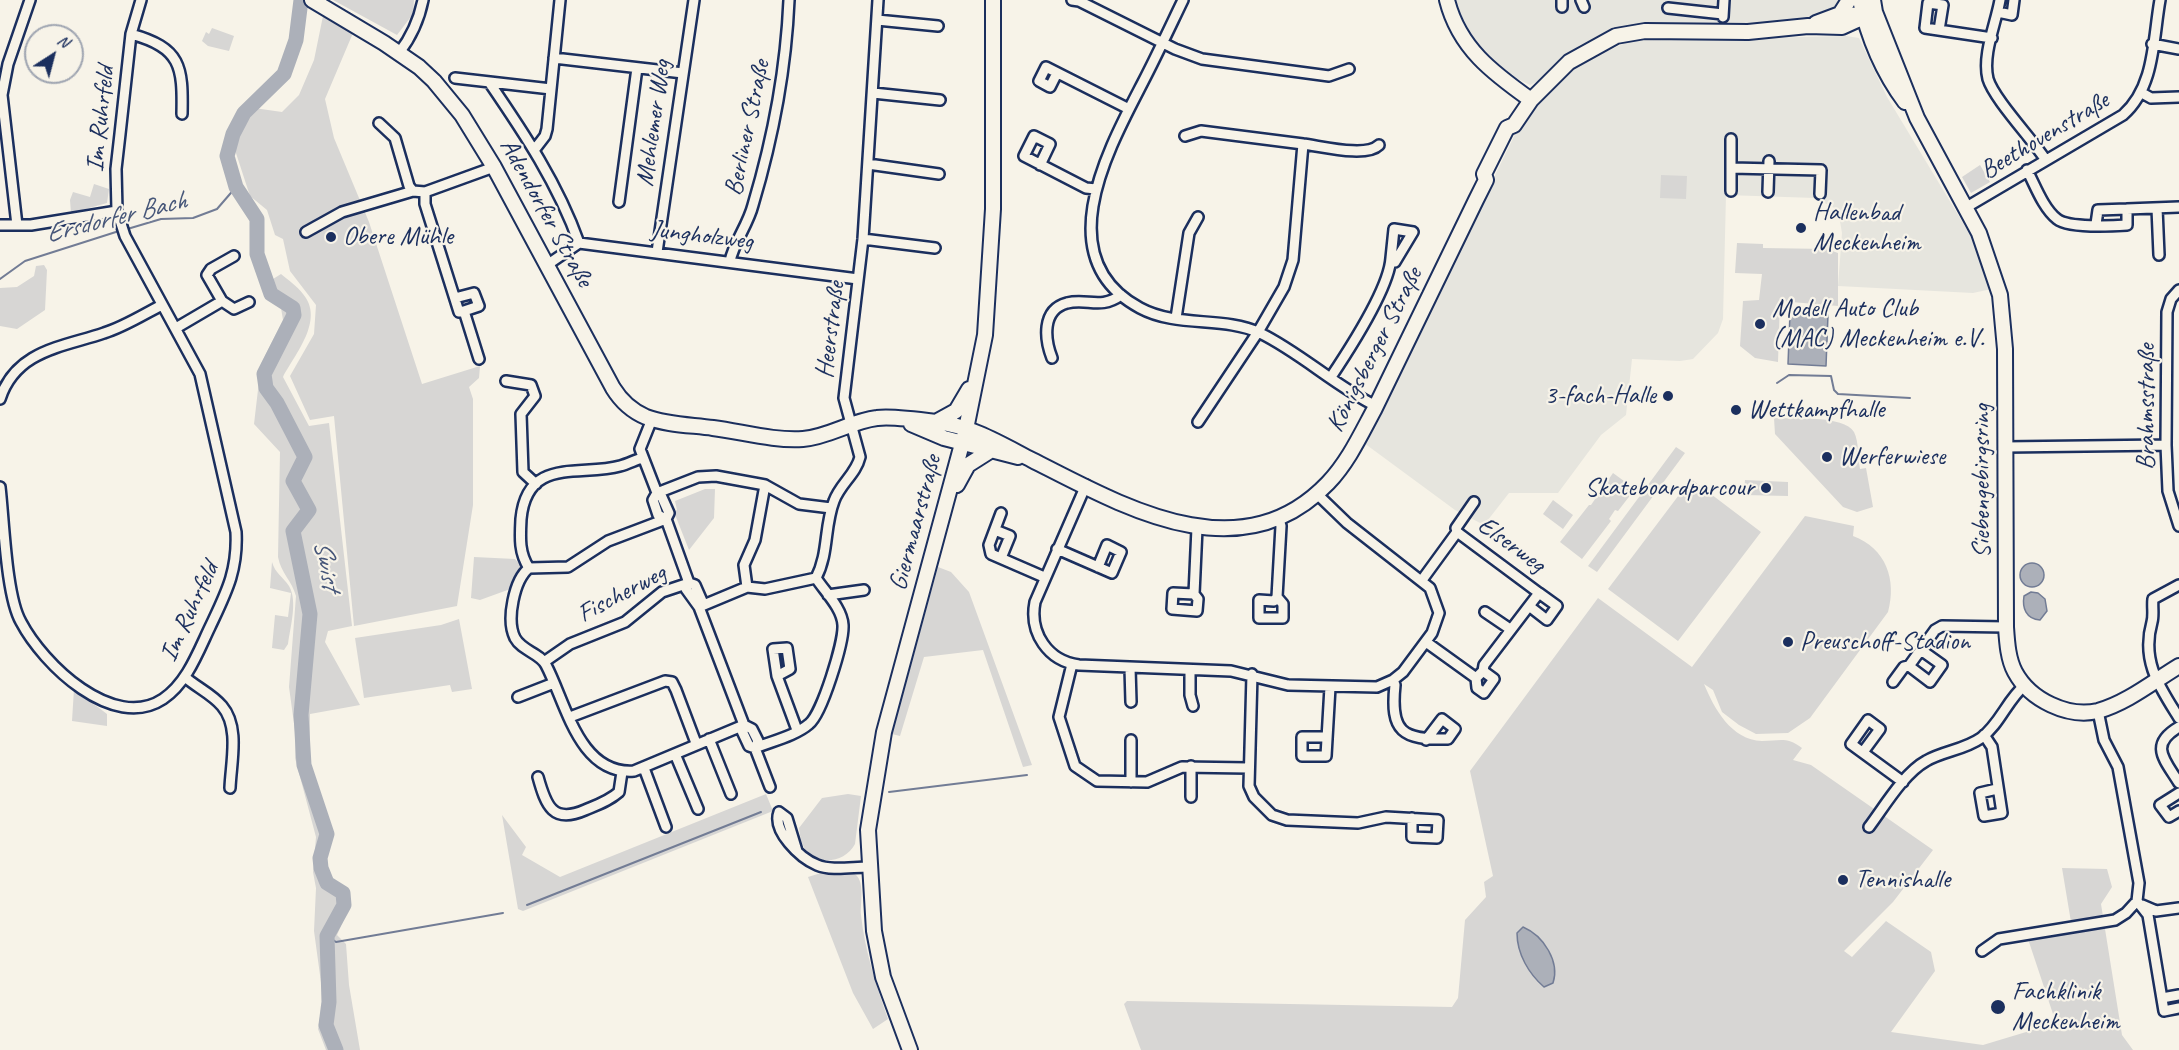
<!DOCTYPE html>
<html>
<head>
<meta charset="utf-8">
<style>
	body { margin:0 }
	#map { position:relative; width:2179px; height:1050px; overflow:hidden; background:#f7f3e8; font-family:Caveat,sans-serif }
	canvas { display:block }
	.north { position:absolute; left:24px; top:24px; width:60px; height:60px; box-sizing:border-box; background:#f7f3e8; border:2px solid #9fa5b1; border-radius:50%; rotate:36deg; font-size:16px; font-weight:700; line-height:24px; text-align:center; color:#1b2f5e }
	.north::after { content:''; display:block; margin:auto; width:21px; height:27px; background:#1b2f5e; clip-path:polygon(50% 0,100% 100%,50% 72%,0 100%) }
</style>
</head>
<body>
<div id="map">
<canvas width="2179" height="1050"></canvas>
<div class="north">N</div>
</div>
<script>
const context = document.querySelector('canvas').getContext('2d');
context.lineJoin = 'round';
function fillPath(path, color) { context.fillStyle = color; context.fill(path, 'evenodd'); }
function trace(path, color, width, dash) { context.strokeStyle = color; context.lineWidth = width; context.lineCap = dash ? 'butt' : 'round'; context.setLineDash(dash || []); context.stroke(path); }
function label(font, color, halo, rows, align = 'center') {
  context.font = font + ' Caveat,sans-serif'; context.lineWidth = 4.5; context.setLineDash([]); context.textBaseline = 'middle'; context.strokeStyle = halo; context.fillStyle = color; for (const [text, x, y, turn = 0] of rows) {
    context.save(); context.translate(x, y); context.rotate((+turn || 0) * Math.PI / 180); context.textAlign = isNaN(turn) ? turn : align; if (halo) context.strokeText(text, 0, 0); context.fillText(text, 0, 0); context.restore();
  }
}
fillPath(new Path2D(`
	M1450,0H1842L1833,14L1762,27L1655,24L1613,31L1580,45L1542,79L1530,85L1496,68L1469,41Z
	M1846,36L1859,38L1887,97L1983,256L1996,288L1973,293L1838,286L1842,233L1838,210L1815,198L1726,195L1723,319L1718,333L1693,359L1680,361L1632,359L1626,415L1601,435L1558,493H1509L1484,525L1455,510L1364,443L1523,118L1573,66L1630,41Z`), '#e6e5de');
fillPath(new Path2D(`
	M333,0H414L413,14L397,35Z
	M323,16L353,33L325,99L334,138L369,222L422,384L480,366L479,378L469,387L473,399V505L457,606L354,626L334,416L310,420L290,376L314,334L316,305L290,271L283,239L275,235L267,210L250,196L234,147L254,108L282,112L299,95L314,60Z
	M212,28L234,36L229,51L208,46L202,41L206,32L209,34Z
	M1980,165L1990,182L1971,193L1962,177Z
	M1661,175L1687,176L1686,199L1660,198Z
	M94,184L109,189L107,203L71,213L70,200L73,192L90,197Z
	M1737,243L1763,244V248L1827,249L1838,253V306L1780,301L1778,362L1755,358L1740,346L1743,301L1759,300L1762,274L1735,273Z
	M44,265L47,270L45,310L17,329L0,326V288L17,287L34,276L36,266Z
	M281,274C288,280 297,286 303,294C325,320 295,354 283,377L309,426L329,423L352,626L328,631L325,642L360,705L310,714V764L330,828L326,868L331,879L346,890L349,899L350,906L337,935L346,944L349,985L360,1050H326L318,1029L323,997L314,931L316,888L313,872L316,837L295,758V731L289,687L296,596C292,581 281,573 278,557L280,452L254,424L261,364L283,320L281,308L269,295L265,284Z
	M1774,418C1792,419 1844,415 1854,432C1859,442 1858,458 1860,469L1866,468L1873,507L1857,512L1843,507L1775,434Z
	M1676,447L1685,453L1597,572L1588,566Z
	M1613,473L1635,489L1618,511L1615,510L1609,519L1611,521L1582,559L1560,542L1589,505H1591Z
	M1691,479L1761,532L1678,641L1608,589Z
	M1745,480L1788,482V496L1744,495Z
	M705,489H715L714,518L689,550L674,512L677,510L675,501Z
	M1553,500L1573,515L1563,529L1543,514Z
	M1805,516L1854,526L1853,536C1886,548 1897,580 1888,612L1810,718L1788,733L1756,734L1739,725L1722,712L1713,690L1704,684C1714,708 1731,740 1762,741C1780,741 1786,736 1802,748L1793,760L1811,765L1933,850L1893,902L1844,951L1852,957L1886,921L1931,952L1935,971L1891,1032L1983,1045L2056,1023L2027,936L2072,928L2062,868L2107,869L2112,887L2101,904L2122,1035L2133,1050H1141L1124,1004L1127,1001L1452,1007L1458,998L1465,920L1486,897L1484,882L1493,876L1470,771L1598,598L1692,667Z
	M474,557L515,559L523,568L515,576L513,588L480,600L471,598Z
	M272,562C275,573 283,577 289,586C298,601 290,628 288,644L284,650L272,648L275,615L288,617L291,593L270,588Z
	M938,567L951,572L969,592L1032,765L1023,767L983,650L924,657L900,736L892,734Z
	M459,619L472,689L452,692L450,685L364,698L355,638L441,625Z
	M74,689L107,714V726L72,721Z
	M766,794L773,811L523,911L518,909L502,815L526,847L522,855L560,877Z
	M848,794L861,796L855,844C844,865 811,867 802,843C800,839 800,833 799,828L822,798Z
	M824,872C832,872 849,869 856,875C865,883 860,904 861,915C865,951 876,985 888,1019L873,1029L853,993L808,877Z`), '#d7d6d4');
const water = new Path2D(`
	M1790,313L1828,315L1826,366L1788,364Z
	M2020 575a12 12 0 1 1 24 0a12 12 0 1 1-24 0Z
	M2031,592L2038,593L2045,599L2047,611L2040,620C2026,619 2022,608 2024,596Z
	M1523,927C1544,936 1560,962 1553,983L1544,987C1529,974 1517,954 1517,933Z`);
fillPath(water, '#acb0b9');
trace(water, '#727c95', 1.5);
trace(new Path2D(`
	M124,230L161,219L193,218L217,209L236,187
	M0,279L25,261L119,231
	M1777,383L1789,375L1831,376L1834,390L1838,394L1910,398
	M889,792L1027,775
	M527,905L761,812
	M327,936L336,942L503,913`), '#727c95', 2);
trace(new Path2D(`
	M301,0L296,40L284,74L244,113L233,134L227,156L236,187L257,219V254L271,294L293,308L294,315L264,374L266,388L277,403L305,457L293,481L309,510L293,531L310,614L301,715L304,765L327,834L320,858L321,868L327,883L343,893L344,905L327,936L329,1002L326,1025L336,1050`), '#acb0b9', 15);
const street = new Path2D(`
	M1072,0L1079,1L1175,49L1202,59L1329,76L1349,69
	M1183,0C1170,27 1157,55 1143,82C1109,148 1047,258 1140,308C1177,328 1223,316 1260,333C1301,353 1335,386 1376,406
	M1581,0L1584,7
	M2000,0C1996,23 1982,55 1988,79C1994,99 2032,139 2045,159
	M1562,7V0
	M1668,8L1723,14
	M1998,12L2012,15L2014,0
	M1723,17L1724,0
	M877,20L938,26
	M1939,30L1943,5L1928,3L1925,28L1992,38
	M131,34C181,48 183,66 182,114
	M2152,44L2179,49
	M399,53C412,36 419,20 423,0
	M554,58L683,73
	M1057,73L1050,87L1039,81L1046,67L1129,109
	M455,78L551,89
	M489,82C524,133 558,184 579,243
	M873,93L940,100
	M2142,93L2151,98L2179,97
	M379,123L395,138L409,186L413,191
	M1185,136L1201,131L1303,144
	M535,149L545,136L547,129L560,0
	M868,164L939,174
	M1040,165L1050,144L1034,136L1024,156L1086,188L1096,189
	M1731,168L1821,170L1820,194
	M2027,170C2035,185 2043,208 2057,219C2068,228 2112,226 2127,225V209L2098,210L2096,224
	M1731,191V139
	M425,192V204L459,312L464,311L479,359
	M1768,192L1769,161
	M619,202L637,68
	M1965,208L2123,115C2155,87 2153,39 2160,0
	M2157,208L2159,255
	M2127,209L2179,207
	M0,225H31L117,211
	M17,225L2,95L8,64L30,0
	M306,232L342,212L413,191L425,192L494,167
	M863,239L935,248
	M657,252L694,0
	M730,261C734,242 748,225 753,205C773,138 786,71 789,0
	M547,265L579,243L858,279
	M2179,290L2171,299L2167,312L2166,445L2168,491L2179,526
	M455,298L474,293L479,306L464,311
	M222,301L234,309L249,302
	M1176,318L1189,233L1198,217
	M176,328L222,301L207,275L211,269L234,256
	M1052,358C1045,340 1041,310 1067,303C1088,298 1100,310 1121,295
	M1331,377C1349,350 1389,289 1391,258L1395,262L1413,232L1394,229L1391,258
	M506,381L531,385L535,396L521,414L523,472L536,484
	M0,399C16,350 63,347 104,333C124,327 144,314 162,305
	M652,419L640,449L657,493L661,495L669,513L666,519
	M1198,422L1258,332L1284,287L1293,260L1303,144C1321,146 1366,158 1379,145
	M2005,447L2166,445
	M1086,485L1035,602C1029,633 1048,661 1079,665L1231,671L1288,685L1377,687L1393,680L1403,672L1432,633L1439,613L1430,588L1347,523L1316,493
	M0,487C4,521 6,596 21,622C43,664 113,732 163,699C187,683 198,652 210,627C226,593 238,571 236,532L200,374L125,236L117,211L116,169L120,134L131,34L141,0
	M657,493L653,500L658,515L666,519L689,583L686,589L699,607L744,725L742,731L749,746L755,748L770,787
	M657,493L698,477L716,476L765,485L799,504L831,508
	M1001,513L989,545L991,554L1044,577
	M995,530L1010,536L1001,558
	M1457,532L1539,593
	M1057,549L1112,573L1121,552L1107,545L1098,567
	M529,568C514,580 506,620 515,638C522,651 540,653 546,665C566,703 579,775 634,771L744,725
	M529,568C519,553 520,538 521,519C527,456 581,477 620,466C628,464 635,460 642,458
	M529,568L568,567L608,541L666,519
	M816,578C829,553 824,527 834,501C840,484 856,474 860,457L844,398L863,239L878,0
	M1422,580L1457,532L1456,528L1474,502
	M689,583L695,585L702,601L699,607
	M2179,585L2153,599C2152,606 2154,615 2152,622C2141,661 2159,686 2179,718
	M747,587L744,565L755,540L765,485
	M1194,594L1173,593L1172,609L1197,611L1198,599L1194,594L1197,528
	M828,595L864,590
	M1277,597L1274,601L1259,600V618H1283V604L1277,597L1281,526L1278,517
	M699,607L747,587L765,589L816,578
	M1485,612L1510,629
	M1426,642L1476,678L1477,688L1484,693L1494,679L1483,671L1476,678
	M1921,650L1942,665L1930,682L1909,666L1935,630L1942,626L2006,627
	M544,662L570,644L625,622L662,592L689,583
	M1072,664L1059,717L1075,766L1097,781L1147,782L1182,767L1248,768
	M1130,668L1131,702
	M1190,670V695L1193,706
	M1483,671L1484,665L1529,606L1547,620L1557,606L1539,593L1529,606
	M1252,674L1249,786L1254,797L1272,815L1287,820L1358,823L1386,817L1438,820L1437,838L1412,837V818
	M777,676L790,669L787,648L773,649L777,676L797,730
	M185,677C196,687 212,694 222,706C240,727 231,762 230,788
	M1393,680L1395,685C1390,732 1402,740 1448,739L1455,729L1442,719L1426,740
	M1893,682L1904,667L1909,666
	M518,697L554,683
	M570,717L665,681L672,682L676,690L696,743
	M744,725L752,729L758,741L755,748
	M2179,727C2148,745 2165,760 2179,783
	M1984,735L1992,747L2002,813L1984,816L1980,793L1997,789
	M1326,737H1302V756H1326L1330,687
	M709,739L731,794
	M755,748C772,741 795,736 809,724C822,714 844,642 843,625C842,608 825,592 816,578
	M1863,752L1880,729L1868,720L1851,744L1903,782
	M675,754L698,809
	M644,768L666,827
	M538,777C546,806 553,824 585,810C597,805 609,801 619,792L622,772
	M1131,782V740
	M2179,793L2160,805L2169,817L2179,811
	M1191,797V766
	M1869,827C1884,807 1904,773 1926,761C1943,751 1964,750 1981,738C2000,724 2007,700 2025,685
	M797,851L787,818L779,812C772,831 800,858 817,865C831,871 852,867 868,867
	M2137,901L2148,915L2164,1011L2179,1008
	M2142,905L2156,911L2179,908
	M1982,951L1999,939L2115,920L2126,913L2137,901L2139,883L2118,767L2104,740L2098,711
	M2162,998L2179,995`);
const secondary = new Path2D(`
	M312,0L384,43L419,67L434,81L462,115L494,167L613,388C621,401 632,411 646,417C667,425 692,425 713,428C743,432 774,441 803,439C829,437 851,421 877,418C891,416 921,420 936,422C972,426 1001,444 1032,460C1123,506 1240,575 1328,483C1348,462 1360,436 1374,410L1476,200L1486,180L1484,174L1507,128L1514,125L1531,100L1569,62L1616,36L1645,31L1748,32L1808,26L1842,27L1875,12
	M1447,0C1459,48 1493,73 1531,100
	M1860,0C1868,37 1882,71 1905,102
	M1873,0L1875,12L1917,118L1979,233L2000,295L2005,349L2006,627C2007,642 2008,659 2015,672C2030,700 2068,718 2098,711C2127,703 2154,681 2179,666
	M1840,14L1849,0
	M1816,23L1840,14L1861,15
	M936,422L956,411L969,389
	M911,424L944,438L1018,457
	M957,485L968,465L990,451
	M910,1050L883,977L874,931L868,830L884,732L966,429L985,335L993,209V0`);
trace(street, '#1b2f5e', 14);
trace(secondary, '#1b2f5e', 18);
trace(street, '#f7f3e8', 9);
trace(secondary, '#f7f3e8', 14);
for (const [x, y, r, color] of [
	[1801,228,6,"#1b2f5e"],
	[331,237,6,"#1b2f5e"],
	[1760,324,6,"#1b2f5e"],
	[1668,396,6,"#1b2f5e"],
	[1736,410,6,"#1b2f5e"],
	[1827,457,6,"#1b2f5e"],
	[1766,488,6,"#1b2f5e"],
	[1788,642,6,"#1b2f5e"],
	[1843,880,6,"#1b2f5e"],
	[1998,1007,8,"#1b2f5e"]
]) { const dot = new Path2D(); dot.arc(x, y, r, 0, 2 * Math.PI); context.fillStyle = color; context.fill(dot); trace(dot, '#f7f3e8', 2); }
label('26px', '#1b2f5e', '#f7f3e8', [
	["Im Ruhrfeld",101,119,-84],
	["Mehlemer Weg",654,123,-82],
	["Berliner Straße",748,128,-78],
	["Beethovenstraße",2045,136,-31],
	["Adendorfer Straße",546,213,61],
	["Jungholzweg",702,236,7],
	["Heerstraße",831,330,-83],
	["Königsberger Straße",1375,350,-63],
	["Brahmsstraße",2147,407,-90],
	["Siebengebirgsring",1982,481,-90],
	["Giermaarstraße",916,523,-75],
	["Elserweg",1511,545,36],
	["Fischerweg",622,594,-28],
	["Im Ruhrfeld",190,612,-65]
]);
label('26px', '#1b2f5e', '#f7f3e8', [
	["Hallenbad",1813,213],
	["Meckenheim",1813,243],
	["Obere Mühle",343,237],
	["Modell Auto Club",1772,309],
	["(MAC) Meckenheim e.V.",1772,339],
	["3-fach-Halle",1656,396,"right"],
	["Wettkampfhalle",1748,410],
	["Werferwiese",1839,457],
	["Skateboardparcour",1754,488,"right"],
	["Preuschoff-Stadion",1800,642],
	["Tennishalle",1855,880],
	["Fachklinik",2012,992],
	["Meckenheim",2012,1022]
], 'left');
label('italic 27px', '#465679', '#f7f3e8', [
	["Ersdorfer Bach",116,218,-14],
	["Swist",326,565,79]
]);
</script>
</body>
</html>
